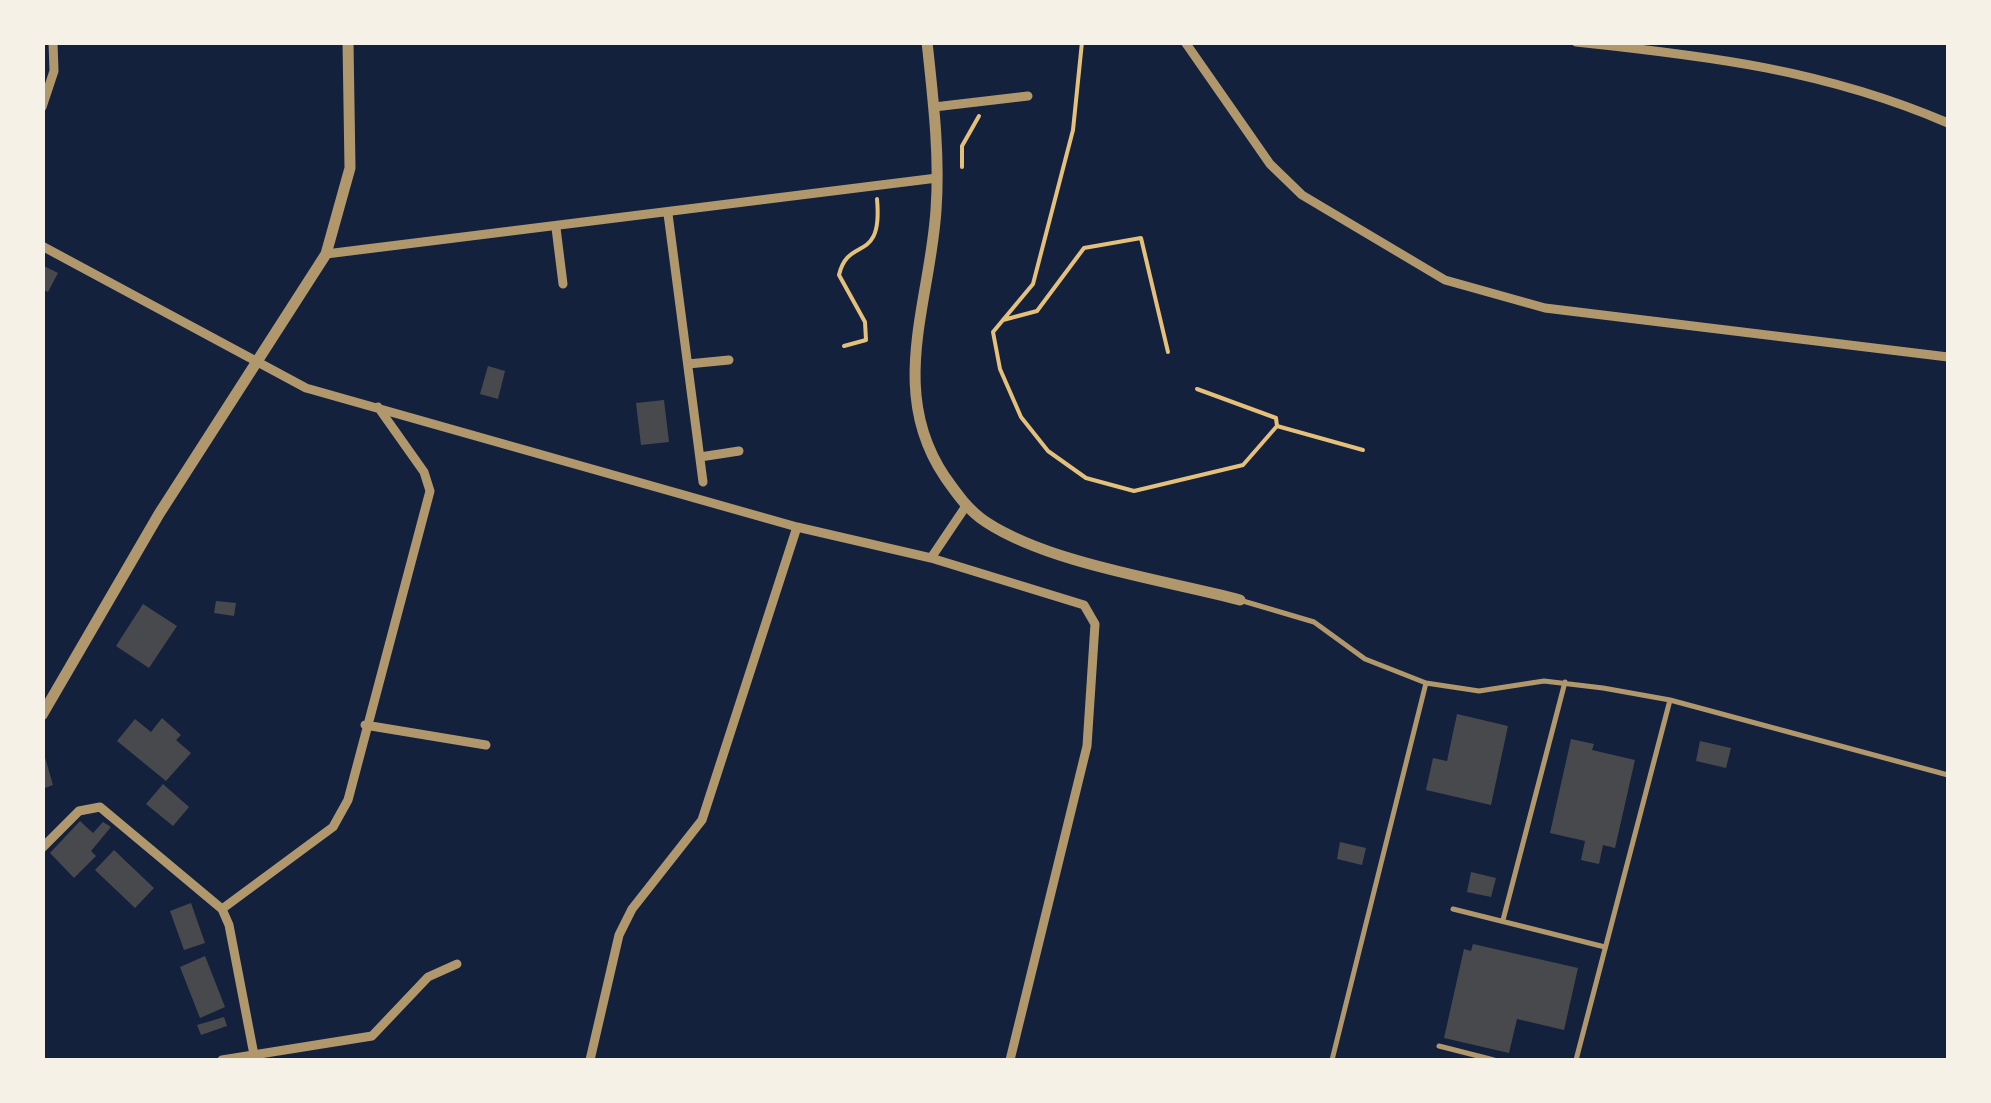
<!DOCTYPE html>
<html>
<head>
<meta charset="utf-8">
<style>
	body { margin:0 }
	#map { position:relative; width:1991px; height:1103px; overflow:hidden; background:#14213d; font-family:"DM Sans",sans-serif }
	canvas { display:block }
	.frame { position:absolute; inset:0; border:45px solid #f6f1e7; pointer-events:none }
</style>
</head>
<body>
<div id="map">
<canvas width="1991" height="1103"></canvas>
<div class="frame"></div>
</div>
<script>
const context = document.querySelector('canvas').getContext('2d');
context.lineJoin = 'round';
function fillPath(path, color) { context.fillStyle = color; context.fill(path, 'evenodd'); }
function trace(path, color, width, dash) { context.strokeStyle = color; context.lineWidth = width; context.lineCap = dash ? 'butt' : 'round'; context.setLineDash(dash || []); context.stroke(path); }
fillPath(new Path2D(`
	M42,265L58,273L48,292L42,289Z
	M488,366L505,371L498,399L480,394Z
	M664,400L669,442L641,445L636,403Z
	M216,601L236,603L234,616L214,613Z
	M143,604L177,626L149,668L116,646Z
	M1457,714L1508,726L1491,805L1426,790L1433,758L1447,761Z
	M162,718L181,735L176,740L191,753L166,781L117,741L135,719L151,732Z
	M1571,739L1594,744L1592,750L1635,760L1615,848L1603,845L1599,864L1581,860L1585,841L1550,833Z
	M1700,741L1731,748L1726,768L1696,761Z
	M42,747L53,785L42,789Z
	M163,784L189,807L173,826L146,804Z
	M80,821L93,833L103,822L111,827L91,851L96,856L74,878L50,853Z
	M1340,842L1366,848L1362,865L1337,859Z
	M114,850L154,888L135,908L95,870Z
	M1471,872L1496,878L1491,897L1467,892Z
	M191,903L205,943L184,950L170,911Z
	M1473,944L1578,968L1564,1030L1517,1019L1509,1053L1444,1038L1464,949L1471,951Z
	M205,956L225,1007L200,1018L180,967Z
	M224,1017L227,1026L201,1035L197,1025Z`), '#48494c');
trace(new Path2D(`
	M1082,42L1073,130L1033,284L993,332L1000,369L1021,417L1048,451L1086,478L1134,491L1243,465L1277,426
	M962,167V146L979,116
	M1003,320L1037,311L1084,248L1141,238L1168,352
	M844,346L866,340L865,322L839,275C848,235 883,265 877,199
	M1197,389L1276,418L1277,426L1363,450`), '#e5c07b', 4);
trace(new Path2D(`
	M1243,601L1314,622L1365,659L1426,683L1479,691L1544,681L1603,688L1670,700L1948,775
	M1453,909L1605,947
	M1503,920L1565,682
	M1439,1046L1494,1060
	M1332,1060L1426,683
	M1576,1060L1670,700`), '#b1986c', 5);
trace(new Path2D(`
	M1185,42L1270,164L1302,195L1445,280L1545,308L1948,357
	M1576,42C1709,56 1825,70 1948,123
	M42,107L54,71L53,42
	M934,107L1028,96
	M668,214L703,482
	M556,228L563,284
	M42,246L306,388L797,527L931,558L1084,605L1095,624L1087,746L1010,1060
	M326,254L937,178
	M688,364L729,360
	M700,457L739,451
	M931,558L966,506
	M365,725L486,745
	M42,848L79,811L100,807L222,909L229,925L255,1060
	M222,909L333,827L348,800L430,491L424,472L378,407
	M222,1060L372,1036L428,977L457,964
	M590,1060L619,935L632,909L702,820L797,527`), '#b1986c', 9);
trace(new Path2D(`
	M927,42C933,98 940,155 936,210C930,303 887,391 945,477C957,494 968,510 986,522C1050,564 1165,580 1240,600
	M42,715L159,514L326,254L350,168L348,42`), '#b1986c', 11);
</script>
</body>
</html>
